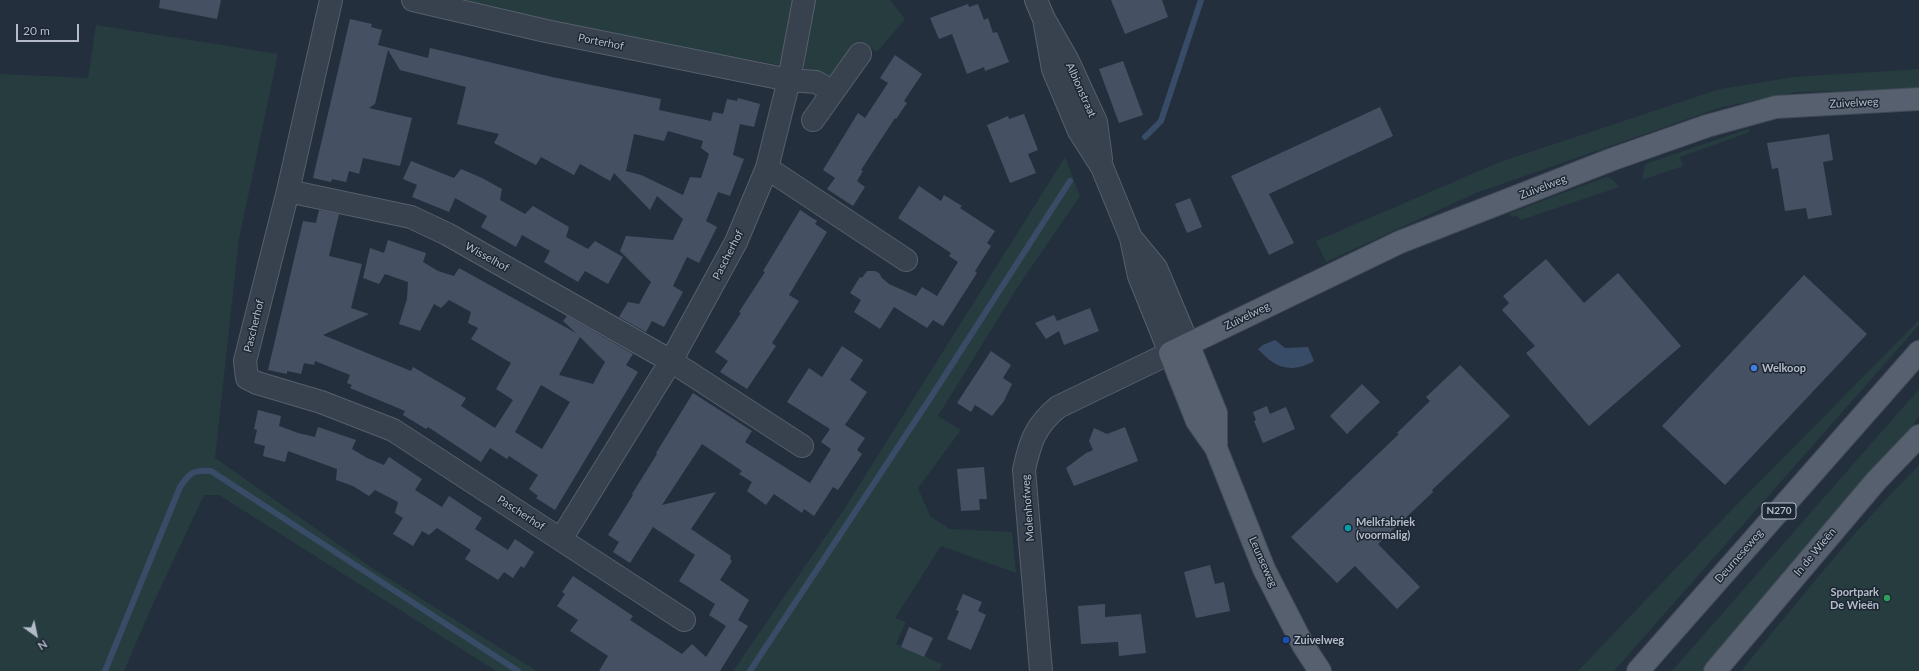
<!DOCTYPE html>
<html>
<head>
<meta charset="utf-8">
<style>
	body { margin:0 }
	#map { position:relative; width:1919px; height:671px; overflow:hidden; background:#242f3e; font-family:Lato,sans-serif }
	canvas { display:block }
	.north { position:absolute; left:16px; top:615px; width:40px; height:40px; -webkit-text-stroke:3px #1d2633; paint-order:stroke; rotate:147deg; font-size:11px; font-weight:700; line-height:16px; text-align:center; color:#b4bcc9 }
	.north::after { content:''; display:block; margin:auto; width:14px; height:18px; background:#b4bcc9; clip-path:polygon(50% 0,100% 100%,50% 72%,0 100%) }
	.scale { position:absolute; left:16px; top:24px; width:63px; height:18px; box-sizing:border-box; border:2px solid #b4bcc9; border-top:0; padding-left:5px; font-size:12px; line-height:14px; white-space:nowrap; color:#b4bcc9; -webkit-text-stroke:3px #1d2633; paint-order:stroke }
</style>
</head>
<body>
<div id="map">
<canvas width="1919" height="671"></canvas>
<div class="north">N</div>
<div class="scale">20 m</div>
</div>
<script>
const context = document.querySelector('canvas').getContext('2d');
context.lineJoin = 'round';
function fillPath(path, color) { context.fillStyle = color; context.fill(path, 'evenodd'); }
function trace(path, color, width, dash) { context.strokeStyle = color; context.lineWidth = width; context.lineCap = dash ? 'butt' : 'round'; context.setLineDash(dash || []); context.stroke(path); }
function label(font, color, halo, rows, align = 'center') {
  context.font = font + ' Lato,sans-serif'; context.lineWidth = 3; context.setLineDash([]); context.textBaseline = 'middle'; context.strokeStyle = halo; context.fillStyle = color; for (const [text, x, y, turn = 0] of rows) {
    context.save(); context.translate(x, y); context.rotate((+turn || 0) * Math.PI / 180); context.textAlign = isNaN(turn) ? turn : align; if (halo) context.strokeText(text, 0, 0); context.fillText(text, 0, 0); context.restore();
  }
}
fillPath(new Path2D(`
	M466,0H797L785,66L550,23Z
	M817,0H890L905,19L877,52L861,41L832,79L808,73L804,67L814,2Z
	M96,25L278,54L239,239L215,458L372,568L537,671H496L219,495H204L152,606L124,671H0V74L88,78Z
	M1919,69V89L1796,92L1722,107L1476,193L1326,262L1316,241L1500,162L1720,89L1794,77Z
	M1748,129L1750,132L1680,157L1683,166L1642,180L1645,165L1651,162Z
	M1065,157L1080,196L1017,288L938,416L961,430L918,488L930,516L950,529L1012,532L1016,573L941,546L895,618L906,622L896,644L942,664L939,671H733L843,511Z
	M1606,177L1612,179L1619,187L1521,220L1517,216L1511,217L1510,213Z
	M1919,320V325L1614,671H1578L1720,522Z
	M1919,389V416L1897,449L1708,671H1672Z
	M1919,465V671H1741C1798,601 1855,529 1919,465Z`), '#263c3f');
fillPath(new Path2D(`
	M1275,340L1285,348L1308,347L1314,361C1291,374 1275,368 1258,349L1263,345Z`), '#394c67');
trace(new Path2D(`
	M1145,137L1161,121L1201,0
	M105,671L180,487C190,472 193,470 211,471L518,671
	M750,671L931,397L1070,181`), '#394c67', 6);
fillPath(new Path2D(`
	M160,0H221L217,19L159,8Z
	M1111,0H1162L1168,17L1125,34Z
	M968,4L969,7L978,4L984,20L988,18L993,33L997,32L1009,62L985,71L984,67L967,74L952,34L939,39L930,18Z
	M350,19L372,24L371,27L382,30L378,45L428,58L430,48L552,77L661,99L659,110L711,121L713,112L723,114L727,99L737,101L738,98L760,104L754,127L740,124L733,155L744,159L730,196L718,192L706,221L717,227L699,263L687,257L673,286L683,292L664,327L652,321L646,332L619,317L628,302L639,304L651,282L620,251L626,236L673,240L683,219L657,196L650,210L614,173L610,181L580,164L574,175L541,157L536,165L494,143L499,134L457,124L466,87L400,70L388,50L375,104L369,108L412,118L400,166L363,158L359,174L349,171L346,182L332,179L331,182L313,178ZM668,131L703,141L701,148L709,154L701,178L690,177L683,195L641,175L626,171L634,134L664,141Z
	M895,55L922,74L904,101L907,103L896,119L895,118L861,170L863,171L857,181L865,187L853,206L827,189L835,178L823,170L858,113L865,118L888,83L880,78Z
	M1123,61L1143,115L1119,123L1099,69Z
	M1380,107L1393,136L1269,194L1294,243L1269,255L1231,176Z
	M1024,114L1038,150L1028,154L1036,173L1010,183L987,125L1008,116L1009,119Z
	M1829,134L1833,160L1823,162L1832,215L1808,219L1806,208L1785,211L1778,168L1772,169L1767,143Z
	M411,161L454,178L461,169L482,178L502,189L500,200L525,214L533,206L569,227L566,237L588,249L595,241L623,257L608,284L585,271L578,282L544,262L550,251L522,235L516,247L481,227L487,216L455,198L449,212L412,197L417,185L403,179Z
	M919,186L941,201L944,195L962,206L960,208L995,231L987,243L991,246L975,271L977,273L943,326L933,320L927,328L894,307L880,329L854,312L861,300L850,293L860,277L862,278L867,271H875L879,273L882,278L889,284L916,296L922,287L937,296L958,262L949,256L951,253L898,218Z
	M1190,198L1202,227L1187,233L1175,204Z
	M319,210L339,214L329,256L362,264L351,308L369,314L323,335L411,371L413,367L466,398L461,406L495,428L513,400L496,389L511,363L471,339L478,328L468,323L471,312L449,300L441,308L434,304L420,331L399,324L407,299L408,282L385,274L379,284L363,278L370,248L384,253L388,240L426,253L423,262L438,271L454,276L459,268L576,333L563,321L567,316L633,354L626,365L638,372L555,510L536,498L538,496L529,489L538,475L509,456L507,459L490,448L481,462L428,427L426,429L403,415L405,411L350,388L352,385L347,383L350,375L315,361L314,365L304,363L301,374L287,371V374L268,370L303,221L316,223ZM580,337L605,362L593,384L559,375ZM541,385L570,402L542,449L515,432Z
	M800,210L817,221L815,224L827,232L789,295L799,301L772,343L776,346L747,389L720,372L728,361L715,352L741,313L739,312L765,272L763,271Z
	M1546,259L1584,303L1618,273L1681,346L1589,426L1526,353L1535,346L1502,310L1509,303L1503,296Z
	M1804,275L1867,334L1725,485L1662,426Z
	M1090,308L1099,331L1064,345L1059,331L1046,339L1035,323L1054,315L1057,321Z
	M842,346L863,360L850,380L867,392L845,425L865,438L857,450L862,454L838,490L833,487L814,516L804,509L802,513L774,494L766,505L747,491L752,482L739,474L742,471L702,444L662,505L716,492L691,529L731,556L730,559L732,561L720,580L749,600L738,620L748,626L720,671H599L608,656L570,631L578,620L557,606L565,594L562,592L573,576L633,616L630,620L682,654L692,644L706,657L726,626L709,615L715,604L679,581L695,555L653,527L630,563L613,552L619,542L608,535L633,495L632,494L657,454L656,453L693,393L752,431L745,442L810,483L831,449L821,442L830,429L787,402L809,368L822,377Z
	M991,351L1011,365L1003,378L1012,384L1004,401L992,416L975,405L971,412L957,403Z
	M1460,365L1510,416L1432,490L1433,492L1378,544L1420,587L1397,609L1355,566L1337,583L1291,537L1399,434L1397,433L1430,401L1426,397Z
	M1362,384L1380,402L1347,434L1330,416Z
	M1267,406L1270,414L1286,407L1295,429L1263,443L1254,421L1256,420L1253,412Z
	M258,410L281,416L279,426L298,433L315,437L318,427L356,440L352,449L367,458L384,465L389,457L422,479L415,490L442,507L449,496L482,518L475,529L508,550L515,539L534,552L524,568L521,566L513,578L504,572L498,580L465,559L471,550L437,528L429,535L422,531L413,546L393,534L403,518L395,513L398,502L375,490L369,496L353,486L336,480L337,469L288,451L285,462L263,456L265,446L254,443L257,430L254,429Z
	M1125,427L1138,461L1074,486L1066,468L1086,453L1093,450L1089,441L1094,428L1107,434Z
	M984,467L987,499H979L980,510L961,511L957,469Z
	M1210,565L1215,584L1224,582L1230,611L1196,618L1184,572Z
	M963,594L982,602L978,611L986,615L971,650L947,639L959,611L956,610Z
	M1105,604V617L1141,614L1146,653L1119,656L1118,642L1081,644L1078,606Z
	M909,627L933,638L924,657L901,647Z`), '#455162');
const minor = new Path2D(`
	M331,0L288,191L245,361L247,378L257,383L321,402L393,430L684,620
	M413,0L546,31L789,80L816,82L833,92
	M1036,0L1044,19L1068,61L1096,122L1101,159
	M813,120L860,54
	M767,168L906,260
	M288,191L411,217L447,234L671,361L802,446
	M1132,239L1156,268L1188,344
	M561,539L671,361L736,242L767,168L789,80L804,0
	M1041,671L1024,470C1030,442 1035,426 1058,407L1170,353L1139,276L1131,238L1102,167L1079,131L1053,69L1044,19`);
const major = new Path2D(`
	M1188,344L1216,413V448
	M1320,671L1303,645L1264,569L1216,448L1197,421L1170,353L1400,242L1613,159L1707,126L1776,107L1919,99
	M1638,671L1919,352
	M1715,671L1876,481L1919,436`);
trace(minor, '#565f6c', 24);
trace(major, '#414a57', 24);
trace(minor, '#38414e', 22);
trace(major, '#56606e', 22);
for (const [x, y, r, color] of [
	[1754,368,4,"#3f7fe0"],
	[1348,528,4,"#0f9aa8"],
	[1887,598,4,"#2e9e5b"],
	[1286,640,4,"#1a4fb4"]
]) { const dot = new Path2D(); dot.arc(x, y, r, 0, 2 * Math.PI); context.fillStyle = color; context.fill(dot); trace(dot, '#1d2633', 1.5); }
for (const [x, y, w] of [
	[1779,511,34]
]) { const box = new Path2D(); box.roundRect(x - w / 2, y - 8, w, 16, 3); context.fillStyle = '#1d2633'; context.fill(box); trace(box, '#b4bcc9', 1); }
label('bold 10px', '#b4bcc9', null, [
	["N270",1779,511]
]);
label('11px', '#b4bcc9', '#1d2633', [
	["Porterhof",601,42,11],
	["Albionstraat",1081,90,66],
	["Zuivelweg",1854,103,-3],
	["Zuivelweg",1543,187,-21],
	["Pascherhof",728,255,-63],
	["Wisselhof",487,257,29],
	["Zuivelweg",1247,316,-26],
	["Pascherhof",254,326,-76],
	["Molenhofweg",1028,508,-94],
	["Pascherhof",521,513,33],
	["In de Wieën",1815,552,-50],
	["Deurneseweg",1739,556,-49],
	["Leunseweg",1263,562,66]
]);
label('bold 11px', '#b4bcc9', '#1d2633', [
	["Welkoop",1762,368],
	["Melkfabriek",1356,522],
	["(voormalig)",1356,535],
	["Sportpark",1879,592,"right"],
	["De Wieën",1879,605,"right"],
	["Zuivelweg",1294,640]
], 'left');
</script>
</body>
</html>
